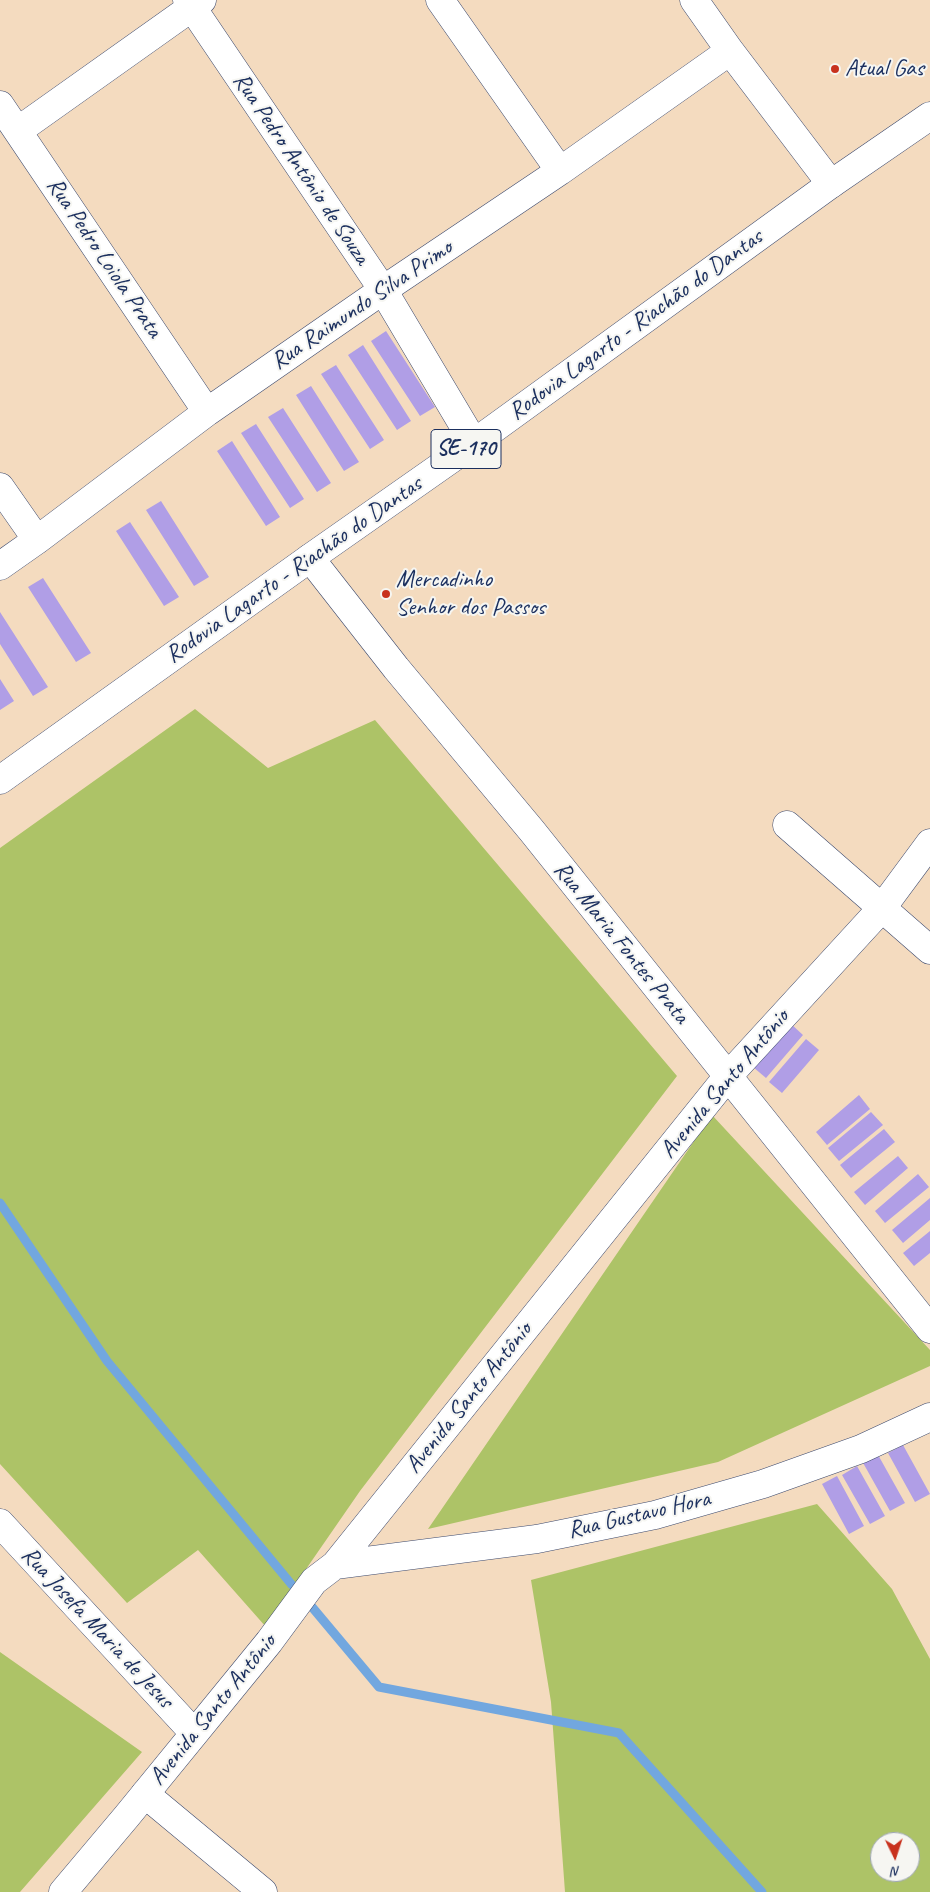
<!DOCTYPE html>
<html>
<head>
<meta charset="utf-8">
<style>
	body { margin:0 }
	#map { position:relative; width:930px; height:1892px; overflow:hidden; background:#f4dbbf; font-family:Caveat,sans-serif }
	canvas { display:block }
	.north { position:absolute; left:870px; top:1832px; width:50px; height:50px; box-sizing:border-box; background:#f6f6f2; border:1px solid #9ea6b7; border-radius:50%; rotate:176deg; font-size:14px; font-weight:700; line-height:20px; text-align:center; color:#1b2f5e }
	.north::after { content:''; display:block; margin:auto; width:18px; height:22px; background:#c8321e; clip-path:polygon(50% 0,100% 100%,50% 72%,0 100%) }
</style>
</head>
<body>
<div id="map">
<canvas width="930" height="1892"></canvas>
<div class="north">N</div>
</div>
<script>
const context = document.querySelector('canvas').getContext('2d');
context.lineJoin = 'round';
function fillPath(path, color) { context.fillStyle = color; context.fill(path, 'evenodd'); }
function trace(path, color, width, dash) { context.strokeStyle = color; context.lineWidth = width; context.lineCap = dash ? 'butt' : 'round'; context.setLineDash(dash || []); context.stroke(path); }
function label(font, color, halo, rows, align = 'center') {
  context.font = font + ' Caveat,sans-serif'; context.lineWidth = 4; context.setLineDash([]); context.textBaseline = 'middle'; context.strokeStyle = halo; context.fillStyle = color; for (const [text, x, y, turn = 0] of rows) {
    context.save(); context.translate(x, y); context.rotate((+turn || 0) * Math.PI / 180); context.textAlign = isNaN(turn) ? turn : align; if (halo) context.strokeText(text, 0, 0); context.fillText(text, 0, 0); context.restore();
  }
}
fillPath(new Path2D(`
	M195,709L268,768L375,720L677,1076L360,1491L266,1627L198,1550L127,1603L0,1464V848Z
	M712,1115L930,1350V1366L718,1462L428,1529Z
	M817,1504L892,1589L930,1659V1892H565L551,1702L531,1580ZM880,1842H910V1872H880Z
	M0,1652L142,1752L20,1892H0Z`), '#adc367');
trace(new Path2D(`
	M0,1203L107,1361L292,1585
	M312,1607L379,1687L619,1733L762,1892`), '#72a7df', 9);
fillPath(new Path2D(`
	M386,331L435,407L420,416L371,341Z
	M363,345L411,421L397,430L348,355Z
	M336,365L384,440L370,449L321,374Z
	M311,386L359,462L344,471L296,395Z
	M283,408L331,483L317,492L268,417Z
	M256,424L304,499L290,508L241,433Z
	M232,441L280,517L266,526L217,451Z
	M161,501L209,577L194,586L146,510Z
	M130,522L179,597L164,606L116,531Z
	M43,578L91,653L76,662L28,587Z
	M0,612L48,687L33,696L0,644Z
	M0,679L14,701L0,710Z
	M790,1023L803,1035L766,1078L753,1067Z
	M806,1039L819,1050L782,1093L769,1082Z
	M859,1095L870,1109L827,1145L816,1132Z
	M871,1112L883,1125L839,1161L828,1148Z
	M884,1129L895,1142L851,1178L840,1165Z
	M898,1156L908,1168L865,1205L854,1192Z
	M918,1174L929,1187L885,1223L875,1211Z
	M930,1198V1220L903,1243L892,1230Z
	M930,1231V1253L914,1266L903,1253Z
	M903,1445L930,1494L915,1502L888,1453Z
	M877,1453L905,1503L890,1511L862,1461Z
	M857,1466L885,1516L870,1524L842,1475Z
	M837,1476L864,1526L849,1534L822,1484Z`), '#b09ee6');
const street = new Path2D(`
	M187,0L383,290L474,443
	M440,0L560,171
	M694,0L730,51L831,184
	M0,105L207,412
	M19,130L202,0
	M0,487L37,540
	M310,558L396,668L532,831L930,1329
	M0,566L37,540L207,412L383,290L560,171L730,51
	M787,825L930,950
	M0,1523L194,1733
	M335,1565L537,1539L655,1515L763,1484L861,1449L930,1417
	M63,1892L127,1816L269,1642L314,1581L335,1565L728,1076L882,908L930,843`);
const secondary = new Path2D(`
	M145,1794L263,1892`);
const primary = new Path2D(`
	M0,780L310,558L474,443L831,184L930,116`);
trace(street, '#3c496d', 29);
trace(secondary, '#3c496d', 29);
trace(primary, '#3c496d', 29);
trace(street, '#fff', 28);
trace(secondary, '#fff', 28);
trace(primary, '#fff', 28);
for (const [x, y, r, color] of [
	[835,69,5,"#c8321e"],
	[386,594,5,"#c8321e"]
]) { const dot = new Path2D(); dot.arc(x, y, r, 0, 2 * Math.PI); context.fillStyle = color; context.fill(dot); trace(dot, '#f6f6f2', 2); }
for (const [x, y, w] of [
	[466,449,70]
]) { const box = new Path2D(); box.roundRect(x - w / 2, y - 19.5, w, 39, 4); context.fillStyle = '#f6f6f2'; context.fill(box); trace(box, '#1b2f5e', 1); }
label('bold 22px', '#1b2f5e', null, [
	["SE-170",466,449]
]);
label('24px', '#1b2f5e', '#f6f6f2', [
	["Atual Gas",845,69],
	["Mercadinho",396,580],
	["Senhor dos Passos",396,608]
], 'left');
label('24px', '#1b2f5e', '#f6f6f2', [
	["Rua Pedro Antônio de Souza",301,169,56],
	["Rua Pedro Loiola Prata",104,258,56],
	["Rua Raimundo Silva Primo",362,305,-34],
	["Rodovia Lagarto - Riachão do Dantas",636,325,-36],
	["Rodovia Lagarto - Riachão do Dantas",294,570,-35],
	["Rua Maria Fontes Prata",621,943,51],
	["Avenida Santo Antônio",725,1084,-50],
	["Avenida Santo Antônio",469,1398,-51],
	["Rua Gustavo Hora",639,1515,-13],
	["Rua Josefa Maria de Jesus",97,1628,47],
	["Avenida Santo Antônio",213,1710,-51]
]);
</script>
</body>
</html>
